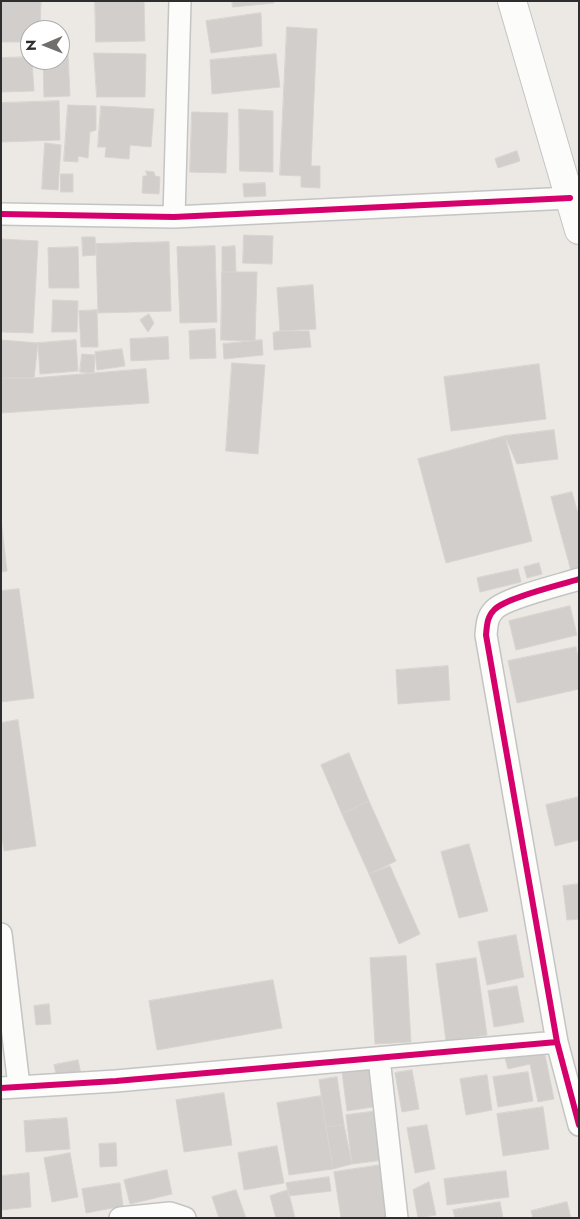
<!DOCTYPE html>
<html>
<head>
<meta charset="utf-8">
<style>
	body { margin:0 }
	#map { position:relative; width:580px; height:1219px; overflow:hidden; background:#ece8e4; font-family:Jost,sans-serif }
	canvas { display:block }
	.frame { position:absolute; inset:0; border:2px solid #2e2e2e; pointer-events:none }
	.north { position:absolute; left:20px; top:20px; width:50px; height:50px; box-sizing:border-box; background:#fff; border:1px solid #ababab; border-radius:50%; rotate:269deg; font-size:14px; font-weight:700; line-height:20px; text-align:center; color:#2e2e2e }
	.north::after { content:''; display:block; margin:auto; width:18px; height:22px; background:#706f6e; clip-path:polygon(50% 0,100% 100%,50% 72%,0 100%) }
</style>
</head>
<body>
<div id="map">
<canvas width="580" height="1219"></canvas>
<div class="frame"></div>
<div class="north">N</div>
</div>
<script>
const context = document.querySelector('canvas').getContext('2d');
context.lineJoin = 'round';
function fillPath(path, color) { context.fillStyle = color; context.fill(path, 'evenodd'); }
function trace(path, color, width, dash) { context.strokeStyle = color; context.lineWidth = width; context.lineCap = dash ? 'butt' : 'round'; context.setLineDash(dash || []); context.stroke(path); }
const building = new Path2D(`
	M2,1H41L40,30H30V42H2Z
	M95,1H144L145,41L96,42Z
	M232,1H274V3L233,7Z
	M261,13L262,46L211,53L206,21Z
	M287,27L317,29L311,166H320V188L301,187V176L280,175Z
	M94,53L146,54L145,97H97Z
	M60,54H68L70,96L44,97L43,60H60Z
	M276,54L280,87L212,94L210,60Z
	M30,57V60H32L34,91L1,92V58Z
	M59,101L60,140L1,142V103Z
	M68,105L96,106V130L90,132L88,158L78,156V162L64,161Z
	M101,106L154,109L151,147L130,145L129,159L105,157L106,147H98Z
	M239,109L273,111V172L240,171Z
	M192,112L228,113L226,173L190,172Z
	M45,143L61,145L58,190L42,189Z
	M517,151L520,161L498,168L495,159Z
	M146,171L154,172L155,176L160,177L159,194L142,193L143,176H147Z
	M61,174H73V192H61Z
	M265,183L266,196L244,197L243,184Z
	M244,235L273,236L272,264L243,263Z
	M82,237H95L96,255L83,256Z
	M1,239L38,241L33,333L1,332Z
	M169,242L171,311L98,313L96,244Z
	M215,246L217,322L180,323L177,247Z
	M235,246L236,272H222V247Z
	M78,247L79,288H49L48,248Z
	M222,272H257L255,341L221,340Z
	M313,285L316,329L280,331L277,288Z
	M53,300L78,301L77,332H52Z
	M97,310L98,347H81L79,311Z
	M149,314L154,323L148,332L140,320Z
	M215,329L216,358L190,359L189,331Z
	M280,331H309L311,347L274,350L273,333Z
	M168,337L169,359L131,361L130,339Z
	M1,340L38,343L34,378H1Z
	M76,340L78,371L40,374L38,343Z
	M262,340L263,355L224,359L223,344Z
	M122,349L125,366L97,370L95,352Z
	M82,354L95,355L94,373L80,372Z
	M232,363L265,365L258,454L226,451Z
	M539,364L546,419L451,431L444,377Z
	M146,369L149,403L1,413V378H34Z
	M554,430L558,459L517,464L505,436Z
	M505,436L532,541L446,563L418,459Z
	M572,492L579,517V569L571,571L551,497Z
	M1,520L7,571L1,572Z
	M539,563L542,574L527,578L524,567Z
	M518,569L521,582L480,592L477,578Z
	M19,589L34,698L1,702V591Z
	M570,606L577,635L516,650L509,621Z
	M576,647L579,662V689L517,703L508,661Z
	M448,666L450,700L398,704L396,670Z
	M18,720L36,846L4,851L1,831V723Z
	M349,753L369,801L342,814L321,765Z
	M579,797V840L555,846L546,805Z
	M369,801L396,861L369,874L342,814Z
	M469,844L488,911L459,918L441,852Z
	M390,866L420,934L399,944L369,874Z
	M579,884V919L567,920L563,886Z
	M516,935L524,977L487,985L478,942Z
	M406,956L411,1042L375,1044L370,958Z
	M476,958L487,1035L446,1041L436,964Z
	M273,980L282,1028L157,1050L149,1001Z
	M517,986L524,1022L494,1027L488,991Z
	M49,1004L51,1024L36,1025L34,1006Z
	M544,1050L554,1099L538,1102L530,1064L508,1069L505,1058Z
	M78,1060L81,1074L57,1079L54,1065Z
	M372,1068L379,1106L347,1111L342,1072Z
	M412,1070L419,1109L402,1112L395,1073Z
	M528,1072L533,1101L498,1107L493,1077Z
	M487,1075L492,1110L466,1115L460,1079Z
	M337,1077L344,1125L326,1127L319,1080Z
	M224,1093L232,1145L184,1152L176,1100Z
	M321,1096L333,1169L289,1175L277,1103Z
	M543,1107L549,1149L503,1156L497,1114Z
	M378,1111L384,1160L352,1164L346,1115Z
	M67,1118L70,1149L26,1152L24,1121Z
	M344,1125L352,1164L333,1169L326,1127Z
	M427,1125L435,1169L415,1173L407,1128Z
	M116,1143L117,1166L100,1167L99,1144Z
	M277,1146L284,1183L244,1190L238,1153Z
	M70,1153L78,1197L52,1202L44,1158Z
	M381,1165L388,1218H341L334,1172Z
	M167,1170L172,1194L130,1204L124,1180Z
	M506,1171L509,1197L447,1205L444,1179Z
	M29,1173L31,1207L1,1210V1176Z
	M329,1177L331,1191L289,1196L286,1183Z
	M429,1182L436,1215L418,1218L413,1190Z
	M120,1183L123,1206L86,1213L82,1189Z
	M236,1190L246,1218H219L212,1197Z
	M288,1190L295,1218H276L270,1196Z
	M500,1202L503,1218H455L453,1210Z
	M567,1202L571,1218H533L531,1211Z`);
fillPath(building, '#d1cecb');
trace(building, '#d7d4d0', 1);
const street = new Path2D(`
	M1,214L174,217L570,198
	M174,217L180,1
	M579,579C561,585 505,598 494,610C487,617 487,625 486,635L557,1042L579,1125
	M1,934L19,1086
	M379,1058L397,1218
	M1,1088L116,1081L557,1042
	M120,1218L170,1213L185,1218`);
const secondary = new Path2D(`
	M512,1L579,230`);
trace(street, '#c5c4c5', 24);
trace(secondary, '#c5c4c5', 30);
trace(street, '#fcfcfb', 21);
trace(secondary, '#fcfcfb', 28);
trace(new Path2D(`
	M1,214L174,217L570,198
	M579,579C561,585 505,598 494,610C487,617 487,625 486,635L557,1042L579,1125
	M1,1088L116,1081L557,1042`), '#d6006c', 6);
</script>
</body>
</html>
